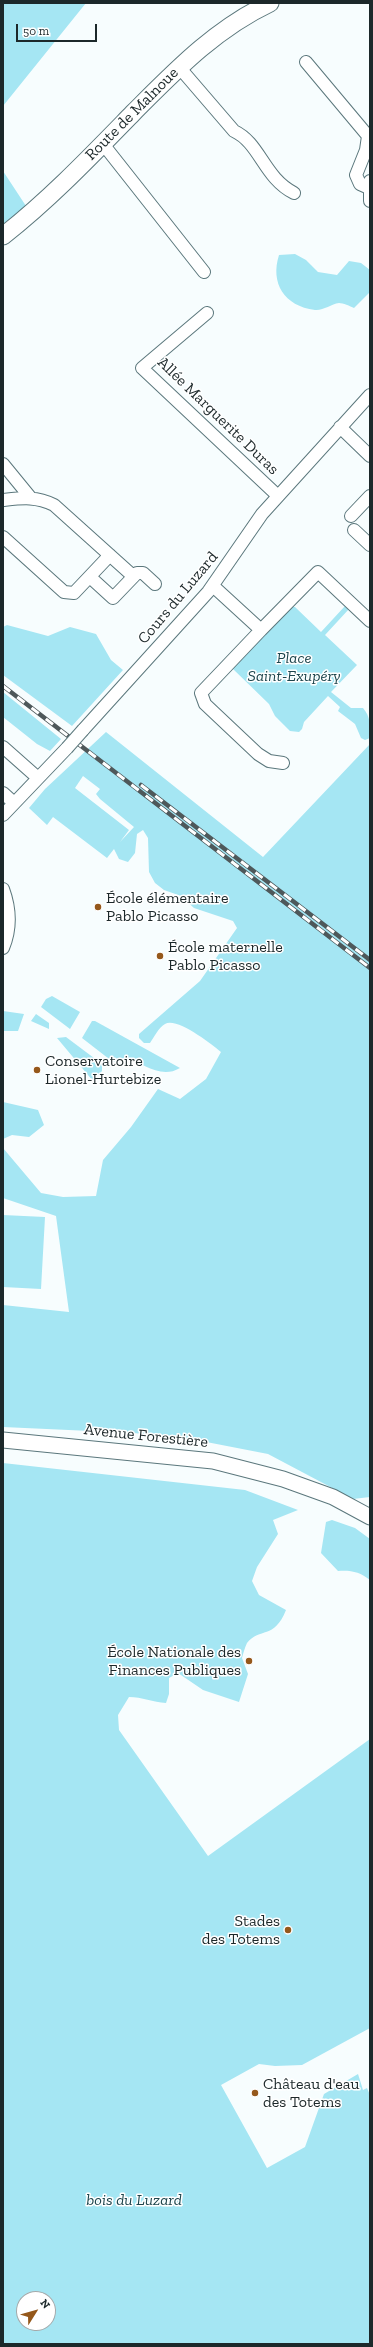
<!DOCTYPE html>
<html>
<head>
<meta charset="utf-8">
<style>
	body { margin:0 }
	#map { position:relative; width:373px; height:2347px; overflow:hidden; background:#f7fdfe; font-family:"Zilla Slab",serif }
	canvas { display:block }
	.frame { position:absolute; inset:0; border:4px solid #1c282a; pointer-events:none }
	.north { position:absolute; left:16px; top:2291px; width:40px; height:40px; box-sizing:border-box; background:#fff; border:1px solid #a4a9aa; border-radius:50%; rotate:53deg; font-size:11px; font-weight:700; line-height:16px; text-align:center; color:#1c282a }
	.north::after { content:''; display:block; margin:auto; width:14px; height:18px; background:#95581b; clip-path:polygon(50% 0,100% 100%,50% 72%,0 100%) }
	.scale { position:absolute; left:16px; top:24px; width:81px; height:18px; box-sizing:border-box; border:2px solid #1c282a; border-top:0; padding-left:5px; font-size:12px; line-height:14px; white-space:nowrap; color:#1c282a; -webkit-text-stroke:3px #fff; paint-order:stroke }
</style>
</head>
<body>
<div id="map">
<canvas width="373" height="2347"></canvas>
<div class="frame"></div>
<div class="north">N</div>
<div class="scale">50 m</div>
</div>
<script>
const context = document.querySelector('canvas').getContext('2d');
context.lineJoin = 'round';
function fillPath(path, color) { context.fillStyle = color; context.fill(path, 'evenodd'); }
function trace(path, color, width, dash) { context.strokeStyle = color; context.lineWidth = width; context.lineCap = dash ? 'butt' : 'round'; context.setLineDash(dash || []); context.stroke(path); }
function label(font, color, halo, rows, align = 'center') {
  context.font = font + ' "Zilla Slab",serif'; context.lineWidth = 3; context.setLineDash([]); context.textBaseline = 'middle'; context.strokeStyle = halo; context.fillStyle = color; for (const [text, x, y, turn = 0] of rows) {
    context.save(); context.translate(x, y); context.rotate((+turn || 0) * Math.PI / 180); context.textAlign = isNaN(turn) ? turn : align; if (halo) context.strokeText(text, 0, 0); context.fillText(text, 0, 0); context.restore();
  }
}
fillPath(new Path2D(`
	M3,3H86L3,106Z
	M3,171L26,206L3,224Z
	M295,254L306,260L318,272L337,275L349,261L361,263L370,270V292L354,308C350,306 343,303 339,303C331,304 323,311 315,310C284,306 270,283 279,255Z
	M345,606L349,609L325,635L357,665L331,692L351,708H363C371,717 370,726 370,738L365,740L361,738L355,724L338,711L340,707L328,696L304,722L302,729L299,732L290,731L275,716L269,704L233,669L291,607H295L321,632Z
	M7,625L48,636L70,627L96,634L111,660L123,670L72,726L3,675V627Z
	M3,692L61,739L50,751L37,744L3,717Z
	M106,732L263,857L370,744V1497L353,1499L268,1454L196,1440L134,1433L3,1427V1305L69,1312L56,1216L3,1198V1148L41,1193L63,1197L96,1196L103,1160L131,1127L158,1089L180,1099L206,1079L221,1052C211,1044 177,1017 165,1024C159,1027 154,1037 150,1043H144L139,1038V1034L200,981L237,928L233,921L194,908L181,896L164,890L155,883L149,872L148,838L143,830L137,834L135,853L128,862L119,859L114,849L107,858L53,817L47,825L29,808L45,789ZM83,776L100,789L96,794L100,799L134,827L120,842L129,830L75,788Z
	M52,996L80,1012L70,1029L41,1007L46,999Z
	M3,1011L24,1014L18,1031H3Z
	M36,1014L49,1023V1029L31,1021Z
	M92,1021H95L180,1068C160,1080 143,1062 125,1058L113,1062L82,1038Z
	M66,1037L102,1064V1071L93,1081L57,1038Z
	M3,1102L38,1110L44,1125L29,1137L12,1135L3,1139Z
	M3,1215L45,1217L41,1289L3,1287Z
	M3,1463L245,1490L298,1510L273,1520L278,1534L257,1567L252,1581L259,1595L286,1610C274,1640 260,1627 247,1643C245,1647 243,1654 242,1658L248,1674L239,1702L203,1690L178,1673L169,1678V1694L166,1703C153,1702 142,1697 129,1697L118,1715L119,1730L208,1856L370,1739V2028L302,2065L275,2066L259,2064L221,2085L267,2168L305,2147L324,2094L358,2074L363,2090L367,2088L370,2095V2344H3ZM24,2299H48V2323H24Z
	M332,1520L355,1528L370,1539V1580C360,1572 351,1570 338,1571L321,1553L326,1522Z`), '#a5e6f3');
const minor = new Path2D(`
	M306,62L368,136L366,150L356,175L360,184L369,188
	M179,67L234,131C260,143 264,178 294,193
	M103,144L204,272
	M370,181V201
	M207,313L142,368L278,496
	M340,427L370,456
	M3,464L30,497
	M3,500C22,498 36,496 54,505L133,576
	M351,516L370,496
	M354,530L370,545
	M3,537L64,592L74,593L110,555
	M90,577L113,598L137,573H143L155,584
	M213,586L261,630L318,572L370,621
	M261,630L201,693L205,704L258,754L269,761L283,763
	M83,730L208,592L262,514L370,395
	M3,747L38,778
	M3,793L14,803
	M3,815L67,748
	M3,889C10,908 11,929 3,948`);
const tertiary = new Path2D(`
	M3,1440L213,1461L283,1479L333,1497L370,1517`);
const secondary = new Path2D(`
	M3,236C50,199 91,156 133,113C175,71 215,29 270,3`);
trace(minor, '#5b777c', 14);
trace(tertiary, '#5b777c', 17);
trace(secondary, '#5b777c', 19);
trace(minor, '#fff', 12);
trace(tertiary, '#fff', 15);
trace(secondary, '#fff', 17);
const rail = new Path2D(`
	M3,686L370,968
	M141,785L370,960`);
trace(rail, '#4e585a', 4.5);
trace(rail, '#fff', 3, [9]);
const minorBridge = new Path2D(`
	M67,748L83,730`);
trace(minorBridge, '#5b777c', 14, []);
trace(minorBridge, '#fff', 12);
for (const [x, y, r, color] of [
	[98,907,4,"#95581b"],
	[160,956,4,"#95581b"],
	[37,1070,4,"#95581b"],
	[249,1661,4,"#95581b"],
	[288,1930,4,"#95581b"],
	[255,2093,4,"#95581b"]
]) { const dot = new Path2D(); dot.arc(x, y, r, 0, 2 * Math.PI); context.fillStyle = color; context.fill(dot); trace(dot, '#fff', 1.5); }
label('16px', '#1c282a', '#fff', [
	["Route de Malnoue",132,114,-45],
	["Allée Marguerite Duras",218,416,44],
	["Cours du Luzard",178,598,-50],
	["Avenue Forestière",146,1436,6]
]);
label('italic 16px', '#1d454c', '#fff', [
	["Place",294,658],
	["Saint-Exupéry",294,676],
	["bois du Luzard",134,2200]
]);
label('16px', '#1c282a', '#fff', [
	["École élémentaire",106,898],
	["Pablo Picasso",106,916],
	["École maternelle",168,947],
	["Pablo Picasso",168,965],
	["Conservatoire",45,1061],
	["Lionel-Hurtebize",45,1079],
	["École Nationale des",241,1652,"right"],
	["Finances Publiques",241,1670,"right"],
	["Stades",280,1921,"right"],
	["des Totems",280,1939,"right"],
	["Château d'eau",263,2084],
	["des Totems",263,2102]
], 'left');
</script>
</body>
</html>
